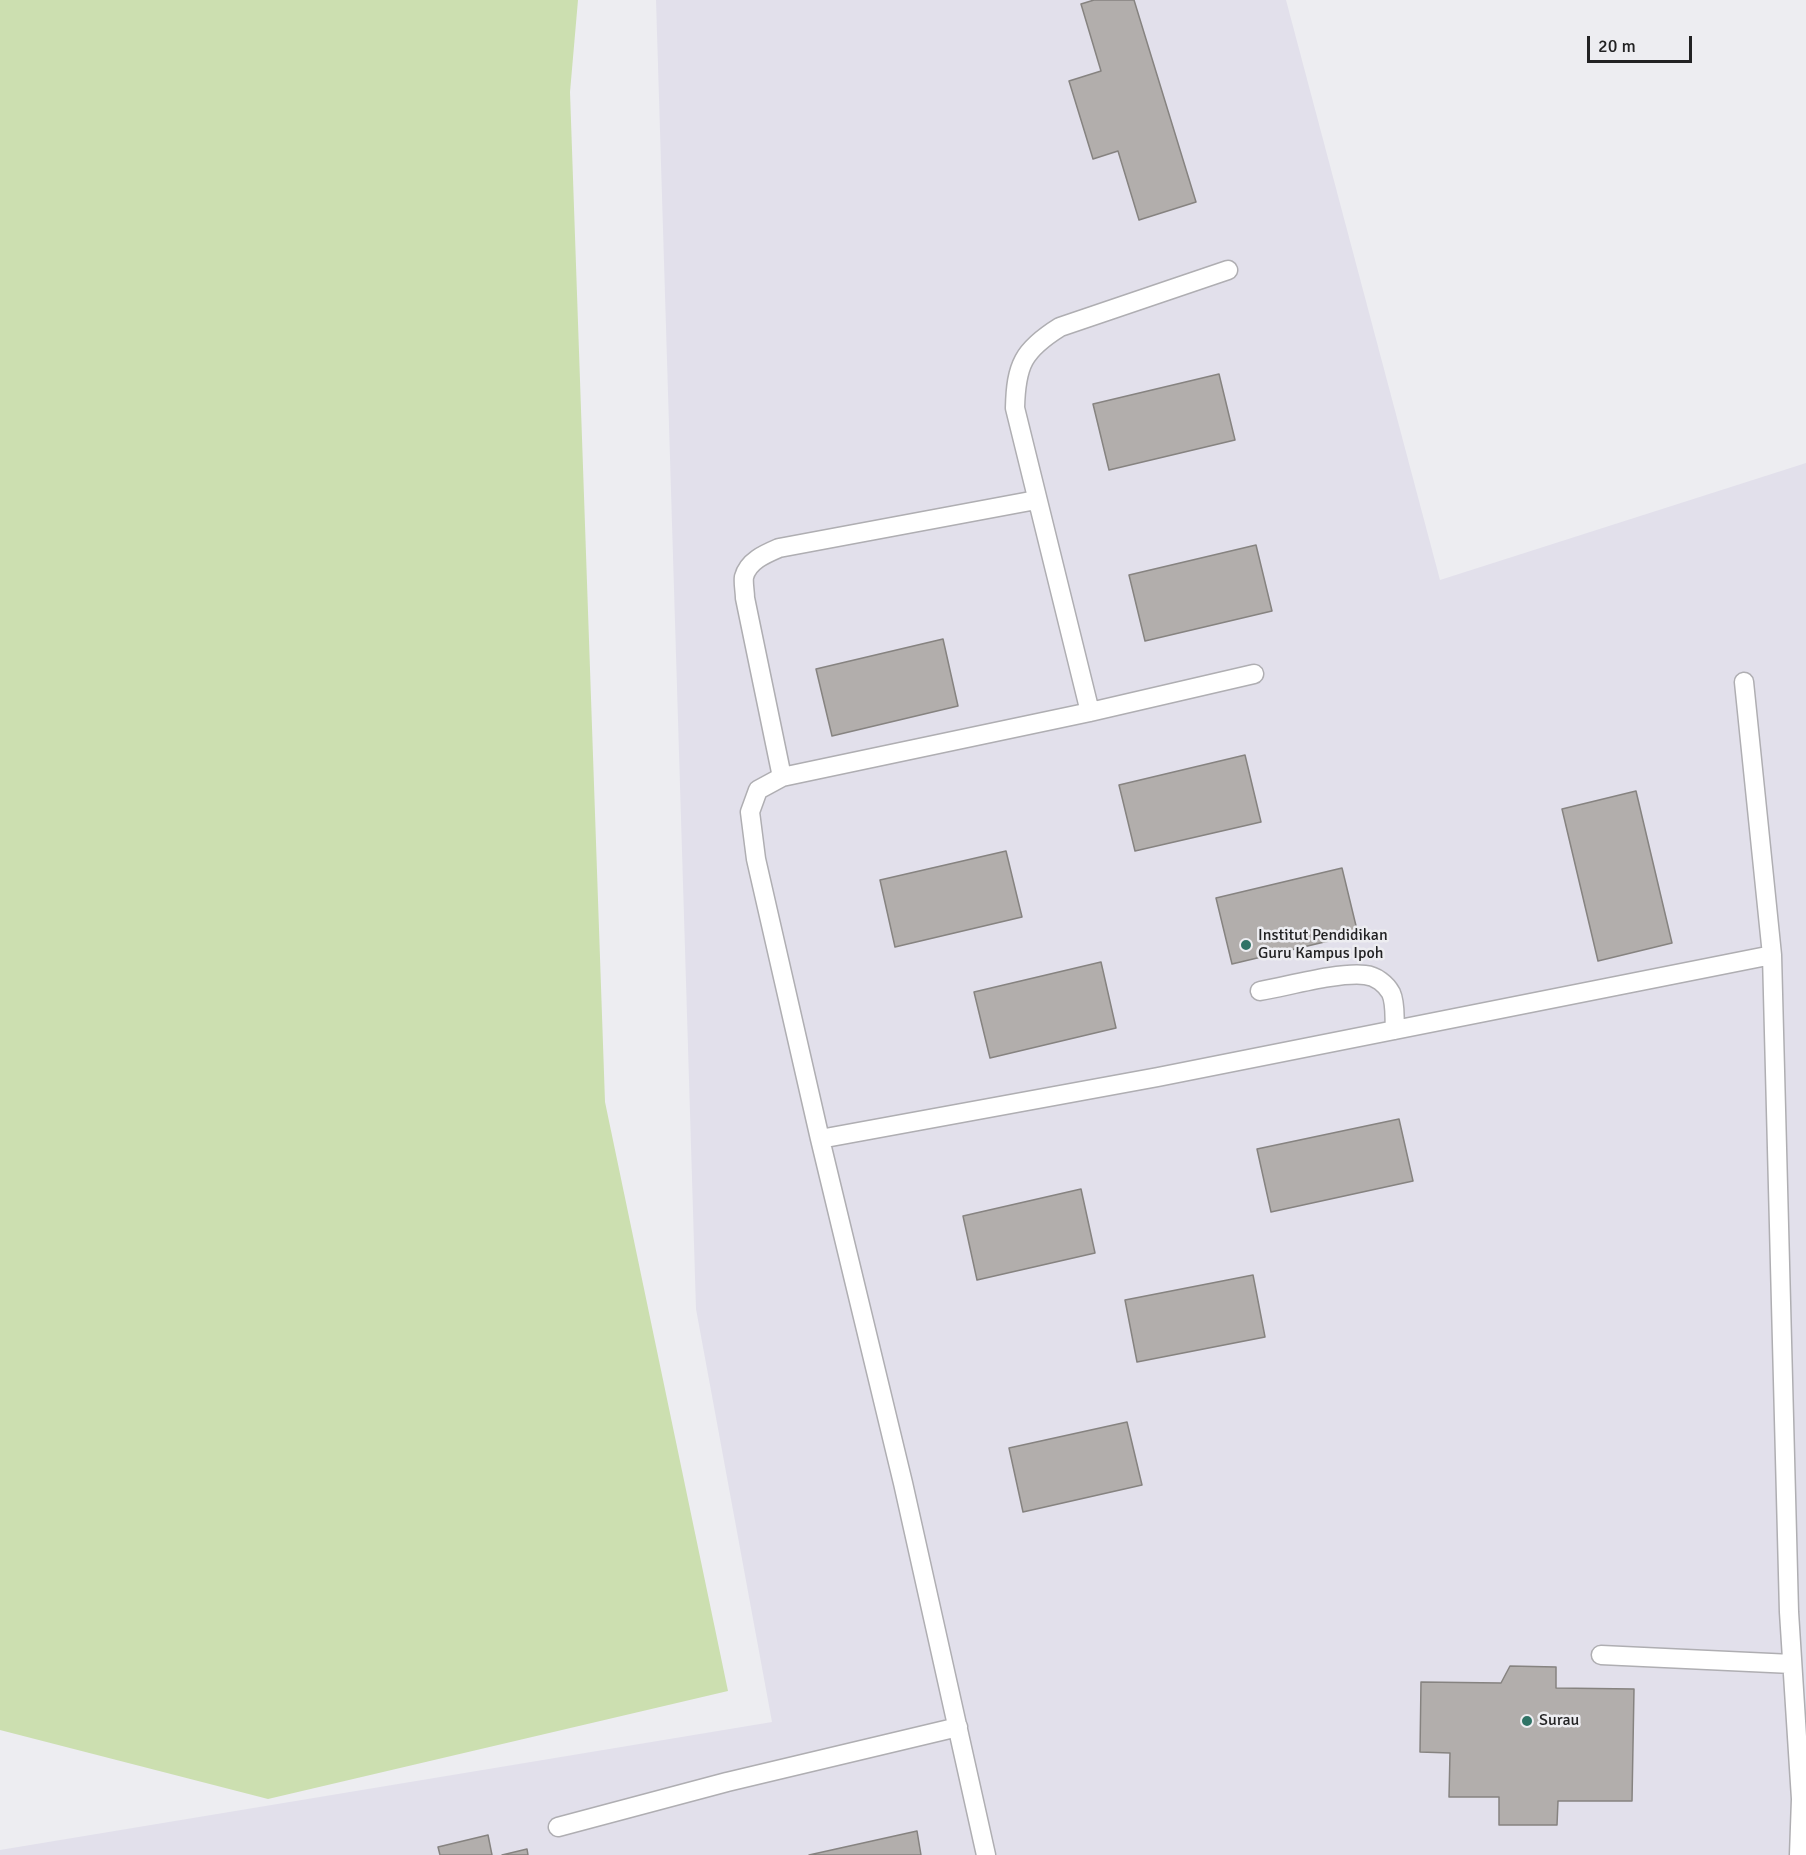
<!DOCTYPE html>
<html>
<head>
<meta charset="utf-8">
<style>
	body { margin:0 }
	#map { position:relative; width:1806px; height:1855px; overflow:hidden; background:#ededf1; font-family:Signika,sans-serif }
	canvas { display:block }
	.scale { position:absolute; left:1587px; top:36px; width:105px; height:27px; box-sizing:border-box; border:3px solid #222223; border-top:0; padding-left:8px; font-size:18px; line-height:21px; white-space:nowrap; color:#222223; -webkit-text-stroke:4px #ededf1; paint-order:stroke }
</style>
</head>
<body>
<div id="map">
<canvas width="1806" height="1855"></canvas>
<div class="scale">20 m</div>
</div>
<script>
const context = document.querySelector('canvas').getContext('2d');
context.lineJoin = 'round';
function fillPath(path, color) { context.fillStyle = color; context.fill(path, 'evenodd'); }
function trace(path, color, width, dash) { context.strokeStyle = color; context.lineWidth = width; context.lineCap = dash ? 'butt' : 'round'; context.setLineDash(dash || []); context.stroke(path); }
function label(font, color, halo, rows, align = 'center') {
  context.font = font + ' Signika,sans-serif'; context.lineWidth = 5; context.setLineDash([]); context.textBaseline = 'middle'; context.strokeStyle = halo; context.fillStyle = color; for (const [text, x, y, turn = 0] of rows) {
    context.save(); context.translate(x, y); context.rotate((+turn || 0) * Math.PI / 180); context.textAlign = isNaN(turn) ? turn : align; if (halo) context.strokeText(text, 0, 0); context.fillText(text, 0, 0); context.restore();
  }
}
fillPath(new Path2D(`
	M656,0H1286L1440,580L1806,463V1855H0V1850L772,1722L696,1309Z`), '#e2e0eb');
fillPath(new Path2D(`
	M0,0H578L570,92L605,1102L728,1691L268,1799L0,1730Z`), '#ccdfb0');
const building = new Path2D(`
	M1094,0H1134L1196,202L1139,220L1118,151L1093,159L1069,81L1101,71L1081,4Z
	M1219,374L1235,440L1109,470L1093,404Z
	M1256,545L1272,611L1145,641L1129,575Z
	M943,639L958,706L832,736L816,669Z
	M1245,755L1261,822L1135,851L1119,785Z
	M1636,791L1672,943L1598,961L1562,809Z
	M1006,851L1022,917L895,947L880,880Z
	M1342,868L1358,934L1232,964L1216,898Z
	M1101,962L1116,1028L990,1058L974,992Z
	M1399,1119L1413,1181L1271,1212L1257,1149Z
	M1081,1189L1095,1253L977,1280L963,1216Z
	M1253,1275L1265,1337L1137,1362L1125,1300Z
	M1127,1422L1142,1485L1023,1512L1009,1448Z
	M1510,1666L1556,1667V1688L1634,1689L1632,1801H1558L1557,1825H1499V1797H1449L1450,1753L1420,1752L1421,1682L1501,1683Z
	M917,1831L921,1855H809Z
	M488,1835L492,1855H440L438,1847Z
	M527,1849L528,1855H502Z`);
fillPath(building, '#b2aeac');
trace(building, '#868380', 1.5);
const service = new Path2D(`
	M1744,682L1772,955L1789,1612L1801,1799L1799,1855
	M1090,712L1015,408C1016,365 1023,350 1060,327L1228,270
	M782,777L745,598C745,591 743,583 744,577C748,561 765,554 779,548L1036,500
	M1260,991C1289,986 1338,972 1365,975C1376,976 1386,984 1391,993C1396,1004 1394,1018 1395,1030
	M820,1139L1158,1077L1772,955
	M1601,1655L1792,1664
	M558,1827L727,1782L958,1727
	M986,1855L903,1483L820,1139L756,859L750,812L758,790L782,777L1090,712L1254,674`);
trace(service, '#afaeb2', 21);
trace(service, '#fff', 18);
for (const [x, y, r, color] of [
	[1246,945,6,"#2f7366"],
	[1527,1721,6,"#2f7366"]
]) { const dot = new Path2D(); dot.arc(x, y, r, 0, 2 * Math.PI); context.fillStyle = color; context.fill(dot); trace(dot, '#ededf1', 2); }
label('16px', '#222223', '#ededf1', [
	["Institut Pendidikan",1258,936],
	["Guru Kampus Ipoh",1258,954],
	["Surau",1539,1721]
], 'left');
</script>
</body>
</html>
